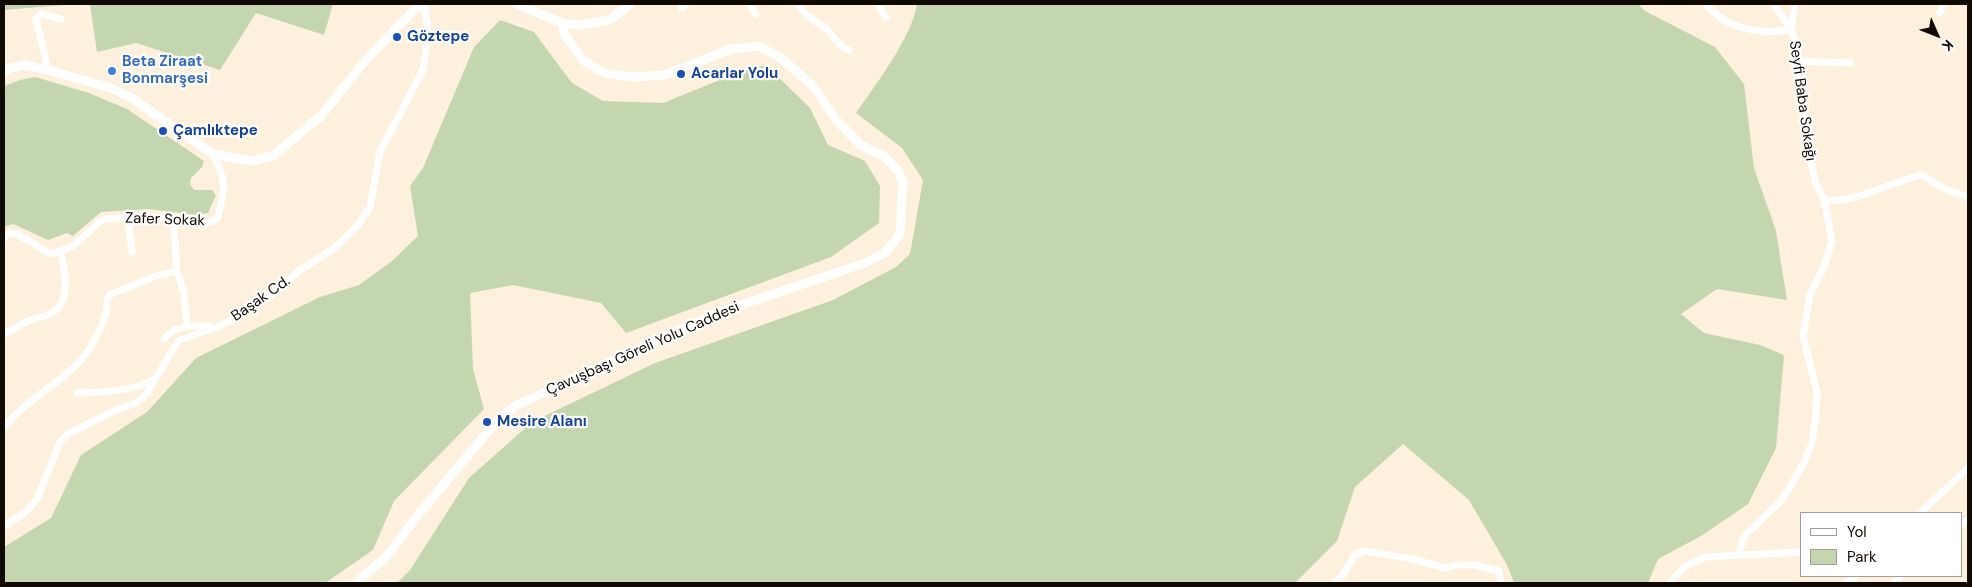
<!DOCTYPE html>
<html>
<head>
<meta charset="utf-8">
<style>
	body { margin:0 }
	#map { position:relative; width:1972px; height:587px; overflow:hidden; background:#fdf1dd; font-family:"DM Sans",sans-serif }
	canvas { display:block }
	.frame { position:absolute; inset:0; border:5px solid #110a02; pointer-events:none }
	.legend { position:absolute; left:1800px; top:512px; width:162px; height:65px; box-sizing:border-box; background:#fff; border:1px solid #a09d9a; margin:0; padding:6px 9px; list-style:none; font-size:15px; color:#110a02 }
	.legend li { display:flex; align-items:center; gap:10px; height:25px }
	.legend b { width:25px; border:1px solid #a09d9a }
	.north { position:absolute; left:1912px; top:10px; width:50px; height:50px; -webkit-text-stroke:4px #fff; paint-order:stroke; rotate:134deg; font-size:14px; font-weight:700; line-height:20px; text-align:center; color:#110a02 }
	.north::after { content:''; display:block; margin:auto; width:18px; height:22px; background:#110a02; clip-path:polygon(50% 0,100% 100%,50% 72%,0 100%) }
</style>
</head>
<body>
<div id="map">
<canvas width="1972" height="587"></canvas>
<div class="frame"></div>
<ul class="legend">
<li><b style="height:6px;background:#fff"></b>Yol</li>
<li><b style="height:14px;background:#c4d6af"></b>Park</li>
</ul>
<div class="north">K</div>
</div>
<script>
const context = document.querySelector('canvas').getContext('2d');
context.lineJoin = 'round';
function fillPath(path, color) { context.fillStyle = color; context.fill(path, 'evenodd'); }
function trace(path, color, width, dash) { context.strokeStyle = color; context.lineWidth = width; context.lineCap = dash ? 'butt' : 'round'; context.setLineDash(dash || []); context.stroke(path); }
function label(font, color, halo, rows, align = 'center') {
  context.font = font + ' "DM Sans",sans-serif'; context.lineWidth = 4.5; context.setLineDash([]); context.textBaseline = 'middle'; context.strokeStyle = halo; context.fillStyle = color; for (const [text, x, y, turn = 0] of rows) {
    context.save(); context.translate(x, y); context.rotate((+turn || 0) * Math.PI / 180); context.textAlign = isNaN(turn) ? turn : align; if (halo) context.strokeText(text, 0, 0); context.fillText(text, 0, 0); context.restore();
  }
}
fillPath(new Path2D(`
	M4,4H76L4,10Z
	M90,4H333L324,35L256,13L220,70L136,43L97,52Z
	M917,4H1638L1645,11L1715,47L1744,84L1754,168L1776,231L1787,300L1717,289L1681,314L1704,333L1760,345L1784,355L1776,448L1748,504L1701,536L1658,559L1648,583H1514L1507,565L1469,500L1403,444L1355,487L1337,541L1295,583H397L410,570L469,478L532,422L655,363L833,300L896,267L910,254L923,180L902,148L856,113C876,84 912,37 917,4Z
	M500,20L534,32L572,83L603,101L663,103L742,71L766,65L810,108L828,145L865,161L880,186L879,223L831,257L626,333L601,303L513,285L470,293L473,369L484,409L394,501L373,550L325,583H4V547L51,518L81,455L147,412L196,358L320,297L359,285L392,261L418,236L410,186L423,168L474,47Z
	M35,77L89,93L127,109L204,161L202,167L191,178L190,184L194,190H212L216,195L208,213L196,215L149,209L101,212L73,236L67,233L48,240L13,224L4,227V86L20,80Z`), '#c4d6af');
trace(new Path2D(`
	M749,4L756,14
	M798,4L806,15L827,29L839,44L849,50
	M877,4L886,17
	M1706,4C1725,28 1761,36 1791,29L1795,4
	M682,8L686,4
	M1940,12L1944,4
	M1799,61L1850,63
	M48,70L36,18L41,14L61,19
	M1824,200C1858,203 1890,182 1922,175L1947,190L1968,197
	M128,217L132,252
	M173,218L177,271L184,293L187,326H209
	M4,238L9,233L17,234L51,254L73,246L103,219L167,217L200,223L211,222L217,219C225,189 228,183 213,154
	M4,334C12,330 20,325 28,321C37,317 50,317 57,309C71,295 64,269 61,252
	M164,339L174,330L187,326
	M77,393C105,392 130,392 155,379
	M4,428C24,400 58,386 81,360C92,347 101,329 106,313C108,306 106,301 109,295L156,276L177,271
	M1920,513L1968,468
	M1961,525L1968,520
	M4,526L27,511L37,499L60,442L69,433L116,410L136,403L146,395L178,341L222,325L271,296L299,271L336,247L358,225L370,207L380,152L423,70L428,36L425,4
	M1739,555L1744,536L1782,500L1804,463L1812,443L1816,415L1817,392L1803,336L1810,295L1824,266L1832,241L1824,200L1816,184L1804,134L1802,86L1796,44L1791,29L1774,4
	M1334,583L1344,574L1354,555L1365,551L1412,559L1446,568L1456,565H1475L1499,571L1501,583
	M1670,583L1684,567L1705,557L1801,552
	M1847,583L1855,576
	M1894,583L1901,576`), '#fff', 7);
trace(new Path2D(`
	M517,4L562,23L581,25L610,20L630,4
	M4,72L10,68L24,65L48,70L111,88L130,97L213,154L250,161L273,156L322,115L364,62L415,9L425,4
	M356,583L388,555L417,516L502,415L517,405L717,313L865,263L885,253L900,234L903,183L899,172L885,157L861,145L837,121L813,86L781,58L759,46L731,49L665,75L633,77L609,74L598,70L583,60L564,34L562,23`), '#fff', 9);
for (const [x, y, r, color] of [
	[397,37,5,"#1a4fb4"],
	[112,71,5,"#3f7fe0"],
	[681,74,5,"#1a4fb4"],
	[163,131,5,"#1a4fb4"],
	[487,422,5,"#1a4fb4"]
]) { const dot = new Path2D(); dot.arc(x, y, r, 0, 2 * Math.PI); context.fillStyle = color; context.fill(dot); trace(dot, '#fff', 2); }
label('bold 15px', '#164399', '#fff', [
	["Göztepe",407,37],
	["Acarlar Yolu",691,74],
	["Çamlıktepe",173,131],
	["Mesire Alanı",497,422]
], 'left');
label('bold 15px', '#366cbe', '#fff', [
	["Beta Ziraat",122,62],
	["Bonmarşesi",122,79]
], 'left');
label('15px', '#110a02', '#fff', [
	["Seyfi Baba Sokağı",1802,101,82],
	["Zafer Sokak",165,220,2],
	["Başak Cd.",261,299,-35],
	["Çavuşbaşı Göreli Yolu Caddesi",643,349,-24]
]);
</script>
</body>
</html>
